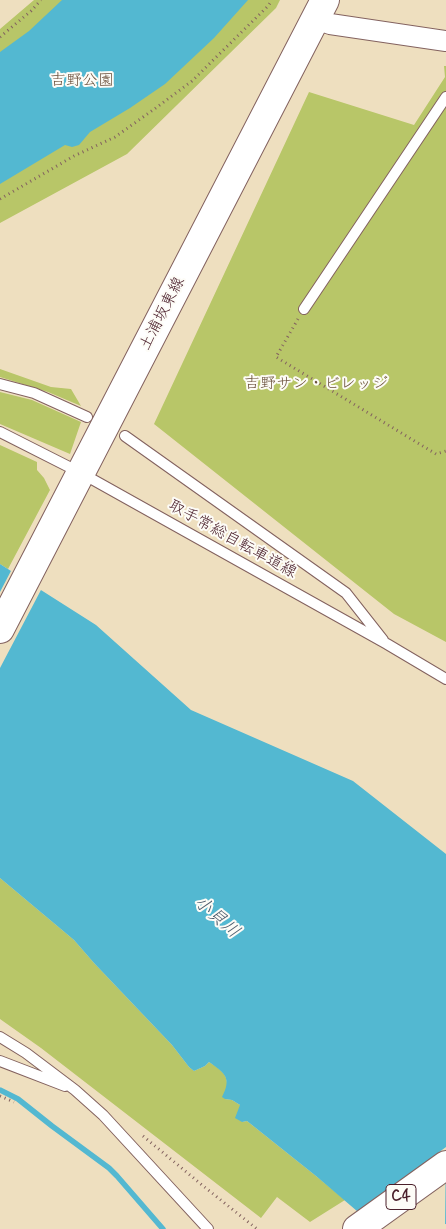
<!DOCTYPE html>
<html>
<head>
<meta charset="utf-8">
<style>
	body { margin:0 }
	canvas { display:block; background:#eedfbf }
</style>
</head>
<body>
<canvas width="446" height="1229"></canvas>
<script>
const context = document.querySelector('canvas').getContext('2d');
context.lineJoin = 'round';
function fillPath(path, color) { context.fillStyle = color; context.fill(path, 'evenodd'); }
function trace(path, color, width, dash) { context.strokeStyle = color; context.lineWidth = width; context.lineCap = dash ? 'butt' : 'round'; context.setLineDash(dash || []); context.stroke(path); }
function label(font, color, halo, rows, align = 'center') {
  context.font = font + ' Mynerve,"Klee One",sans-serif'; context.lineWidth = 4; context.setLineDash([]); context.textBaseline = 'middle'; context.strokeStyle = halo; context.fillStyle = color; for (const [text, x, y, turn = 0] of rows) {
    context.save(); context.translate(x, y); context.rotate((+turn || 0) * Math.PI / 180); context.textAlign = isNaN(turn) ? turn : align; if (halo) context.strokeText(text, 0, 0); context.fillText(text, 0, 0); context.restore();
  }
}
fillPath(new Path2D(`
	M34,0H280L276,8L127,154L0,223V29Z
	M444,66H446V642L394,614L154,424L309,92L414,125L445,77Z
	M0,369L51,387L71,389L81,406L48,392L0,377Z
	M0,392L32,400L81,422L70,454L0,424Z
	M0,445L37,462V470L44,478L50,490L8,569L0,564Z
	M0,878L74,940L94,963L172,1045L189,1067L194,1071L205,1066L209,1062C217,1067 227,1073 227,1083C228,1088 225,1094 225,1099L232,1100L240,1105L242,1122L247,1121L316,1176L345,1200L310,1222L277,1197L261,1218L41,1048L0,1019Z`), '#b8c668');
fillPath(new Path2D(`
	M62,0H248L214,38L165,84L130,108L90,132L79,145L72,147L65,145L0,184V52L29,31Z
	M0,564L96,625L191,710L353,781L446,854V1224L378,1229L316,1176L247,1121L242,1122L235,1118L240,1105L232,1100L225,1099L222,1097C232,1078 225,1073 209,1062L205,1066L194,1071L189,1067L172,1045L94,963L74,940L0,878Z`), '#53b8d1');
fillPath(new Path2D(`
	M12,569L42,588L0,668V592Z
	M446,1147L445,1229H374L355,1213L377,1198Z`), '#eedfbf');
trace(new Path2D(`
	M0,1090L18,1099L52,1126L109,1168L117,1176L163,1229`), '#53b8d1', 5.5);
const service = new Path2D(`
	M304,309L446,97
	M0,384L34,393L87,417
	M0,432L81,473L387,644L446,679
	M125,436L346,593L383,640
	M0,1037L26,1053L75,1090L103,1115L208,1229
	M0,1061L65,1086`);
const minor = new Path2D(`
	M316,19L330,24L446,41`);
const secondary = new Path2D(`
	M0,629L325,0`);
const motorway = new Path2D(`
	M357,1229L446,1165`);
trace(service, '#83625f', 12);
trace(minor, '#83625f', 22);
trace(secondary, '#83625f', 30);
trace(motorway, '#83625f', 30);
trace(new Path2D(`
	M0,37L31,11L41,0
	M0,199L74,156L115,137L153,110L192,81L268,6L272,0
	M298,319L276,357L436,454L446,451
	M0,1096L14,1102
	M143,1136L202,1185L257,1229`), '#83625f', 3, [1, 4]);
trace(service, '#fff', 10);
trace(minor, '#fff', 20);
trace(secondary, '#fff', 28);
trace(motorway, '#fff', 28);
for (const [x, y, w] of [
	[401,1197,30]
]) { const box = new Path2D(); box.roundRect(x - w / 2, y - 12.5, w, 25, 4); context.fillStyle = '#fdfcf7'; context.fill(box); trace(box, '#4a1f2b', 1); }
label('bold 15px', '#4a1f2b', null, [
	["C4",401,1197]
]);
label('16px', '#6b513d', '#fdfcf7', [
	["吉野公園",82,82],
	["吉野サン・ビレッジ",316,385]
]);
label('16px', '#4a1f2b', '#fdfcf7', [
	["土浦坂東線",163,314,-63],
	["取手常総自転車道線",232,540,29]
]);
label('italic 18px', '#4e5c6d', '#fdfcf7', [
	["小貝川",216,918,41]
]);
</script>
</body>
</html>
